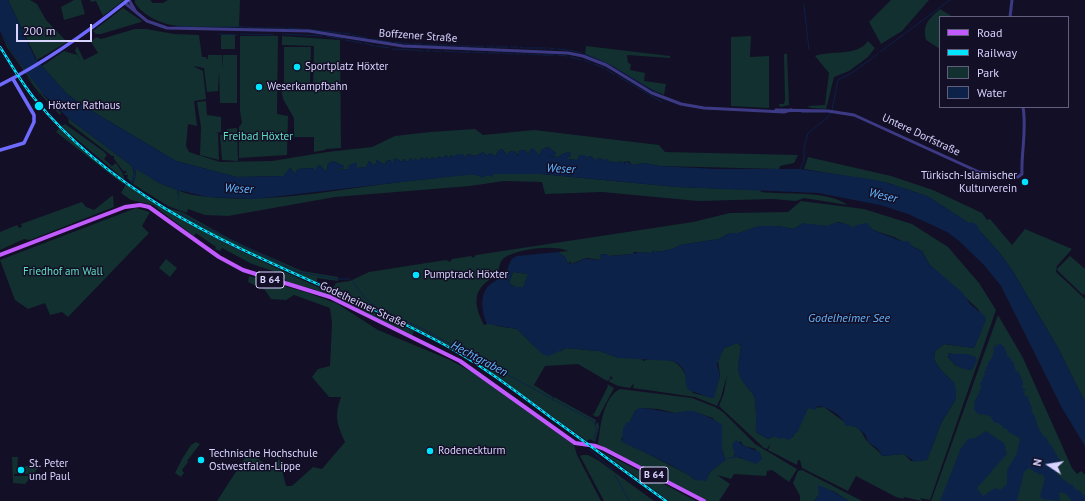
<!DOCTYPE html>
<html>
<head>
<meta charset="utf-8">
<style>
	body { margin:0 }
	#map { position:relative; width:1085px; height:501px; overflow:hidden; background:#130f26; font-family:"PT Sans",sans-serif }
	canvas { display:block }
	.legend { position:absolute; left:939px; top:16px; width:130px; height:92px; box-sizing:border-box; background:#130f26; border:1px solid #625e7d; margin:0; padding:5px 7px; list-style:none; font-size:12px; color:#d9d4ff }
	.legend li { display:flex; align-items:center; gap:8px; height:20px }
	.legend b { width:20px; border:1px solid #625e7d }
	.north { position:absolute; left:1029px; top:445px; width:40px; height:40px; -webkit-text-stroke:3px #130f26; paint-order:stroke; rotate:282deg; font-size:11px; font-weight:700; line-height:16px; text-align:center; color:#d9d4ff }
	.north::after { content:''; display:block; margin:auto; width:14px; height:18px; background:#d9d4ff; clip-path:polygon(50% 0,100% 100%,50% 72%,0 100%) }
	.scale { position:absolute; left:16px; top:24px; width:76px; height:18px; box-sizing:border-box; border:2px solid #d9d4ff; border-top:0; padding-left:5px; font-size:12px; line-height:14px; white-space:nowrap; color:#d9d4ff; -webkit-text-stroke:3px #130f26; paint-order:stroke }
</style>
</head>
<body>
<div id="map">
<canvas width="1085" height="501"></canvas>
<ul class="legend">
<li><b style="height:5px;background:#c25bff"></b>Road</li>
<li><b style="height:5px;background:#00e5ff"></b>Railway</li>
<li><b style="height:11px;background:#12302f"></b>Park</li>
<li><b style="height:11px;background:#0c2248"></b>Water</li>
</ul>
<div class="north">N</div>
<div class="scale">200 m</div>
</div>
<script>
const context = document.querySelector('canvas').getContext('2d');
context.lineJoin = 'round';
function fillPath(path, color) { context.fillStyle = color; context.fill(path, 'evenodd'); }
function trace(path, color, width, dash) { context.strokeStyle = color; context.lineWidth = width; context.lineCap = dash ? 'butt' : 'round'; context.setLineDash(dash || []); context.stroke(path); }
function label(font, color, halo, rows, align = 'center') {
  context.font = font + ' "PT Sans",sans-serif'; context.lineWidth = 3; context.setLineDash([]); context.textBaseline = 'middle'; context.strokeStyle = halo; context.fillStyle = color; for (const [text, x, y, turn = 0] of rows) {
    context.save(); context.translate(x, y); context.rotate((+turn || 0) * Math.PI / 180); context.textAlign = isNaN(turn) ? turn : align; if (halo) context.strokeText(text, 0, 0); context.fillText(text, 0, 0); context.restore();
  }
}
fillPath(new Path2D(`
	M8,0H30L37,4L46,20L67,42L37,60Z
	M74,0H81L85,14L64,20L61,7Z
	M90,0H124L103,16L96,1L91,2Z
	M150,0L153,3H163L168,0H240L239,27C204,26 158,35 135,3V0Z
	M891,0H929L902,31L881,44L869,22Z
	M123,8L142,21L141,22L101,34H96L93,31Z
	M940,9L953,17H940V49L926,40C922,24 930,18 940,9Z
	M135,29H146L174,34L199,35L202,57H207L206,59H208V55H222V69L223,55H237V103H220L219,71L218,91L207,92L204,68L193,66L203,71L206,99L194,101L197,126L188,124L186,146L189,152L220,162L272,161L327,152L372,147L395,136L430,132L475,129L483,135L534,130L659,145L665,152L798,155L794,163L780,166L779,169L660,166L644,163L632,165L629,161L624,162V164L621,161L617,163L611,161L610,163L607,159H604V162L601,158H598L596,161L591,156H588L587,160L584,155H580L577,160L568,159L567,157L571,156L570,152L562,154L559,157L549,156L555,155L556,153L548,147L541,150L540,156L533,149H530L529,155L525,150L518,151L520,156L514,151L508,152V156L502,149L498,151L496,156L490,153L487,156L483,152L476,156L468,154L466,157L461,154H457L455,157L451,155L449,158L446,155L443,158L439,156L436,159L431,157V160L426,157L425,160L421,157L419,161L414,158V161L410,158L408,162L404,159L402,162L395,158L393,160V164L390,160L386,161L385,165L377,160L375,166L369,161L366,167L357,168V163H354L349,166V169L337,170L336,169L344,168V166L333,161L328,164L326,172L320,165L316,168V172L313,168L298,169L295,174L290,168L284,176L237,177L176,161L85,107L67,94L42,66L64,51L77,55L82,63L75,51L77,46L84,60L98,53L91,42L96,37L101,39Z
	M0,31L11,51L43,93V95L61,113L60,115L41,95L42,93L40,94L25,75L32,82L7,47Z
	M221,35H235V49H221Z
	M240,36H278L277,114L288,116L287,155L239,158V127L242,123L240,111Z
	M282,36L340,40L341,148L326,149L325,150L314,152V137H294V118L283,99L281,89H313L314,46L282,45Z
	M751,36L750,57L769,56V108L731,106V37Z
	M868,41L875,48L868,57L849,71L834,77L826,109L811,108L807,106L825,105L829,73L815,56C831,50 857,57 868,41Z
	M586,46L670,56V58L627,55L628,63L631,64L630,70L645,73L644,81L666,84L664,95C636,83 614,64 585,54Z
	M284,47H311L310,88H284Z
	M784,54H787L789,105L780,107L779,104H784L785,100Z
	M206,101L207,115L221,117V132L214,133H218L219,160L200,155L201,127L197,102Z
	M68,118L132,166L134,175L131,182L127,178L128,175H125L124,173H127L125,170L124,172L114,159V156H112L69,123Z
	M65,124L103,151L107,155L104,159L112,166L116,163L122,172L125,180L61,126Z
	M59,128L86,153L123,182V184L56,132Z
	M237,128L238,161L222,160L220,135H227V129Z
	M808,157L891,176L933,190L982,213L987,220L990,219L1012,245L1025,229L1072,249L1057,266L1056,272L1085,299V402L1058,348L1012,270L998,251L978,229L927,196L888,183L804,169Z
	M136,168L159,183L177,190L179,197L178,190C187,195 200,196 211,197C282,204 357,185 429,179C446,177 467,171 484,177L486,174H541L677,187L760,190L761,192C787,195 826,190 848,205L804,198L796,201L773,199L698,201L602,192L545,194L542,182L504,181L470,186L335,197L228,216L205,215L188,209L187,213L168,206L133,184L135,178Z
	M126,184C215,247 317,284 414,331L412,336L340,300L313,289L289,283L279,273L252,264L222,248L220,251L215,249L216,247L196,233L194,236L153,205L131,200L121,193Z
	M133,187L167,208L182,212L236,242L286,264L302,271L338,277V281L317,278V283C254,255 190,227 133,187Z
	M113,195L114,207L30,240L24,239L0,250V232L17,225L19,228L22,227L21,224L82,202L86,207L94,210Z
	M801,201L864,209L912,224L948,247L979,283L996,310L930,500L920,498L922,501L904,497L903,499L896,497L856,476L848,491L802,468L800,460H798L797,465L768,450L771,443L767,449L764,448L719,406L724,393L727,375L721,397L717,406L695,397L633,388L634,383L630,388L618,386L608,381L613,378L610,376V379L607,381L578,364L545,366L534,385L553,397L552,401L554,397L596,420L595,425L598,422L599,427L595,442L590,439L587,441L470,358L428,334L332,290L336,283L350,281L369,272L446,260L450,262L452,259L471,256L473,258L476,255L693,222L730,213L788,212ZM839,222L848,225L852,228L867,224L873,230L894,237L922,251L930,265L978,309L985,321L974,348L944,344L935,351L934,360L941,370L954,383L956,399L941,423L927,460L911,461L904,454L882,456C878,449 872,447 868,442C863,437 861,425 850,426L824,407L808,408L793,437L774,436L768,439L756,432C756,425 757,398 753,394C736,374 737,373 741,346L737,343L724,348L718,360L720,376L713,398L693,393C685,376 684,360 662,359C655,359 649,358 644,361L640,358H619L599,351L566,348L561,351L534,346L517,329L497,326L490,323L484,325C472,302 473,288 497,275C500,270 498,262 504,258C516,249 553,244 568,251L558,252L565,257L568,264L570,261L571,264L586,258L602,260L600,255L604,254L609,256L633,254L634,252L651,253L653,250L654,252C662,251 674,250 680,245L719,239L730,233H739L759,226H777L794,229L800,225L827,226ZM949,353C953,355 966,354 975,357V362L970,370L955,365L948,357Z
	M136,208L150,212L142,226L149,233L68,317L62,312L50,315L45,303L28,309L15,300L0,260Z
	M1070,256L1085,269V293L1083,295L1058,271L1057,269Z
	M166,259L177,268L170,277L159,268Z
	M513,272L529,274L523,288L515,287L509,283Z
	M249,276L305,292L336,303L378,330L450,360L472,372L574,445L577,455L601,501H217L248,453L273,468L272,471L279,458L286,486H292L313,467L322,469L345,442C337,424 334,417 341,397H329L312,377L318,369L330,366L332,323L330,308L294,295L286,300L271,299L265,290L248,282Z
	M998,315L1023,358L1072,468L1077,474L1081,471L1085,475V501H931Z
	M607,384L614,388L599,416L596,417L592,414H594L608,386Z
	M620,389L692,398L715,407L723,412L755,444L797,469L789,482L772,470L767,471L766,476L734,474L731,479L717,475L730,484L719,501H707L598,444C600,428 603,397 620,389ZM642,408L658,409L675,413L692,411L713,418L725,459L710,472L706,480H695L689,475L621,440L635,411ZM740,441L744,446L756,449L753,462L734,456Z
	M196,442L200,444L187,461L188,462L182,470L184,473L181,477L175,473L182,459L191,445Z
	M601,451L696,501H669Z
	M582,455H588L599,461L654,501H604L580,456Z
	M12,457H18L17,474H14V476H28V474H25V466H40L25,484L13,483Z
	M802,470L862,501H849L833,491L819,489V495L814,501H800V496L793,483L798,471Z`), '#12302f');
fillPath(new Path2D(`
	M0,0H8L35,58L67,94L85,107L176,161L237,177L283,176L290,168L295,174L298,169L313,168L316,172V168L320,165L326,172L328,164L333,161L344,166V168L337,169V170L349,169L348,166L354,163H357V168L366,167L369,161L375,166L377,160L385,165L386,161L390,160L393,164V160L395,158L402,162L404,159L408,162L410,158L414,161V158L419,161L421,157L425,160L426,157L431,160V157L436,159L439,156L443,158L446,155L449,158L451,155L455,157L457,154H461L466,157L468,154L476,156L483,152L487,156L490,153L496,156L498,151L502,149L508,156V152L514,151L519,156L518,151L525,150L529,155L530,149L533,148L540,156L541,150L548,147L556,153V155L549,156L559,157L562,154L570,152L571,156L568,157V159L577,160L580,155H585L587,160L588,156H591L596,161L598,158H601L604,162V159H607L610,163L611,161L617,163L621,161L624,164L627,161L632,165L644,163L660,166L717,169H800L870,179L888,183L927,196L969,223L973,222L979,227L978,229L998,251L1012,270L1058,348L1085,402V446L1062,408L1001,286L984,265L958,240L947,232L908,214L880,205L818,193L677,187L541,174H494L492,177L486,175L482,178L477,175H468L419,180L255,199L207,197L178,190L180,209L177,190L159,183L136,169L135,178L132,184L131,182L134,172L132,166L68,118L43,94L11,51L0,31Z
	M837,222L850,225L852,228L857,225L867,223L873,230L901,241H908L915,248L922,251L930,265L963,293L970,304L985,316L986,320L974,348L944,344L935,351L934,360L941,370L954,383L956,389V399L941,423L927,460L915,462L904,454L882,456L878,449L868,442L865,434L854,426H846C843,416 828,407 818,406L815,410L808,408L798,431L789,440L783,438L780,439L774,436L768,439L756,432C756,425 757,398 753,394C735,373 737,373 741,346L738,343L724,348L717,364L720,376L714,398H711L688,390C683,379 690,369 673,361L619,358L599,351L566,348L549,356L542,354L517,329L487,324C481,311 479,291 492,283C496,280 502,278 505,274C510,267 508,259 517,256L558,252L565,257L568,264L569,261L570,264C575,264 580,260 585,259V257L586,259L602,260L600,255L607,254L609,256L633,254V252L635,254L638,252L651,253L653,250L654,252C662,251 675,250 679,245L719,239L730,233H739L759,226H777L794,229L803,223L827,226ZM513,272L528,274L523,287H515L509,283Z
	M995,343L997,346L1000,343L1005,348V351L1006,350L1007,356L1010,357L1011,361H1013L1016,372L1018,371L1023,382L1022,388H1024L1026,391L1023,390L1025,396L1029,397L1028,399L1032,408L1031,411C1035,414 1037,425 1039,429C1040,433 1042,431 1043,436L1047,438V441H1049L1048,443L1051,445L1060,461L1057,465V474L1069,484L1073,485L1075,489L1080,491L1083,496L1085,494V501H1072L1066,494L1061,492L1059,494L1060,501L1042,499L1040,496L1045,478L1042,474L1040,475L1029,468L1024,472L1017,501H940L961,448L968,439L975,438L986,431L1004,443L1007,454L977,488L983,496L995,488L1000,490L1007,484V470L1017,453L1020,438L1008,432L1007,429H1005V427L1003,429L1002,425H999V423H995L991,418L992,417L983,414L980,415L974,410L975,400L980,392L979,390L981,389L980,383L983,380L982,379L985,374L984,371H986V366H988V362L992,358L994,350L993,347H996Z
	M948,353C957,356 970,350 977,360L973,369C964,372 948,363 948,353Z
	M639,408C652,408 663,412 676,413C681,413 685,410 691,411C696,411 719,421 722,425V450L725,459L735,456L732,444L736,440L744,446L760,452L762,459L756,464L739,457L727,459L710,472L706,481L695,480L689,475L667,463L622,442L623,428L627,422H630L635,411Z
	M818,485L832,491L849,501H814L819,495Z`), '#0c2248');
trace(new Path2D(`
	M804,5L809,50
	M175,26L193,27
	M196,27H207
	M209,27H215
	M218,27H244
	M246,27L253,28
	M255,28H263
	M266,28H285
	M288,28L301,29
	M303,29L341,33
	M343,33L350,34
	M219,34L237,35
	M241,34L274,35
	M282,34L323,36
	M352,35L367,38
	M326,36L343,39
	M371,39L391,42
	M345,40L362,43
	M394,42L410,44
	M364,43L374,46
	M413,44H422
	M425,45H437
	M439,45H447
	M450,45L457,46
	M376,46L390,48
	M459,46H470
	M473,46L484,47
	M487,47H494
	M497,47H508
	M511,47H517
	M520,47L524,48
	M526,48H546
	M549,48L555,49
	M393,49L414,50
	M558,49L567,50
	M415,50L423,51
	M569,50L582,53
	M426,51H430
	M433,51H441
	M444,51L457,52
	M459,52H470
	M473,52L486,53
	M880,52L950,0
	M488,53H500
	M502,53L513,54
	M516,54H520
	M522,54H526
	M529,54L541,55
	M585,54L609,64L659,94
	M543,55H554
	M557,55L567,56
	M570,57L581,60
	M584,60L591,63
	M594,64L604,68
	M606,69L615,75
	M618,76L662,102
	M832,110L838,80L850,74L878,54
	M800,169L804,161V148L808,133L827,118L831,113
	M180,210L181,214L193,221L298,272L337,279H350
	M352,281L366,299L377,308L423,329L593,421L597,429L593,441
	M589,449L613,470
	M615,475L629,501`), '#0c2248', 1);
trace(new Path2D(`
	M129,0L136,12
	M125,3L147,21L167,28L309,31L403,46L568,53L583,56L606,65L652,93L681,104L704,108L784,112L791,110
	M1010,17L1012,0
	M776,110L828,111L854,115L979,172L1018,177L1022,174C1021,152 1027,130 1023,107
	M802,111H814`), '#3d3a85', 3);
trace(new Path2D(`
	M0,85C46,62 88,32 128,0
	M0,150L24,143L34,122V115L13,79`), '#6f6bff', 3.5);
trace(new Path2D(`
	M0,255L125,207L140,205L149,207L219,257L243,270L330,297L460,361L575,443L596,446L604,449L704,501`), '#c25bff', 4);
const rail = new Path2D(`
	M0,47C11,64 21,82 34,98C142,230 302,267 445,345C483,366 518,393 553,419C591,446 628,474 666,501`);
trace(rail, '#00e5ff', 2.5);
trace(rail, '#130f26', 1, [3]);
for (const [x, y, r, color] of [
	[297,67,4,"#00e5ff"],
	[259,87,4,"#00e5ff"],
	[39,106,5,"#00e5ff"],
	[1025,182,4,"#00e5ff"],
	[416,275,4,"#00e5ff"],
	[430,451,4,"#00e5ff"],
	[201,460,4,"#00e5ff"],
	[21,470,4,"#00e5ff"]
]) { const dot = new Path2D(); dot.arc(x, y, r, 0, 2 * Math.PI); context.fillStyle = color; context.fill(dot); trace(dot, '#130f26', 1.5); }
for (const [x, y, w] of [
	[270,280,28],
	[654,475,28]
]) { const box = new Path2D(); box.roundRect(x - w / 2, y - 8, w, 16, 3); context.fillStyle = '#130f26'; context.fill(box); trace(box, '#d9d4ff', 1); }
label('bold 10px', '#d9d4ff', null, [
	["B 64",270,280],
	["B 64",654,475]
]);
label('11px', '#d9d4ff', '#130f26', [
	["Boffzener Straße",418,36,4],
	["Untere Dorfstraße",921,135,25],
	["Godelheimer Straße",363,305,25]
]);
label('11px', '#d9d4ff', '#130f26', [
	["Sportplatz Höxter",305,67],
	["Weserkampfbahn",267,87],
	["Höxter Rathaus",48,106],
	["Türkisch-Islamischer",1017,176,"right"],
	["Kulturverein",1017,189,"right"],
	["Pumptrack Höxter",424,275],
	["Rodeneckturm",438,451],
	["Technische Hochschule",209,454],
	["Ostwestfalen-Lippe",209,467],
	["St. Peter",29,464],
	["und Paul",29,477]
], 'left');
label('11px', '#5fe0c0', '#130f26', [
	["Freibad Höxter",258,137],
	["Friedhof am Wall",63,272]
]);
label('italic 12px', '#62b6ff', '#130f26', [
	["Weser",561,169,3],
	["Weser",239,189,3],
	["Weser",883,196,13],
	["Godelheimer See",849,319],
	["Hechtgraben",479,359,28]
]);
</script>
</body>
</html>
